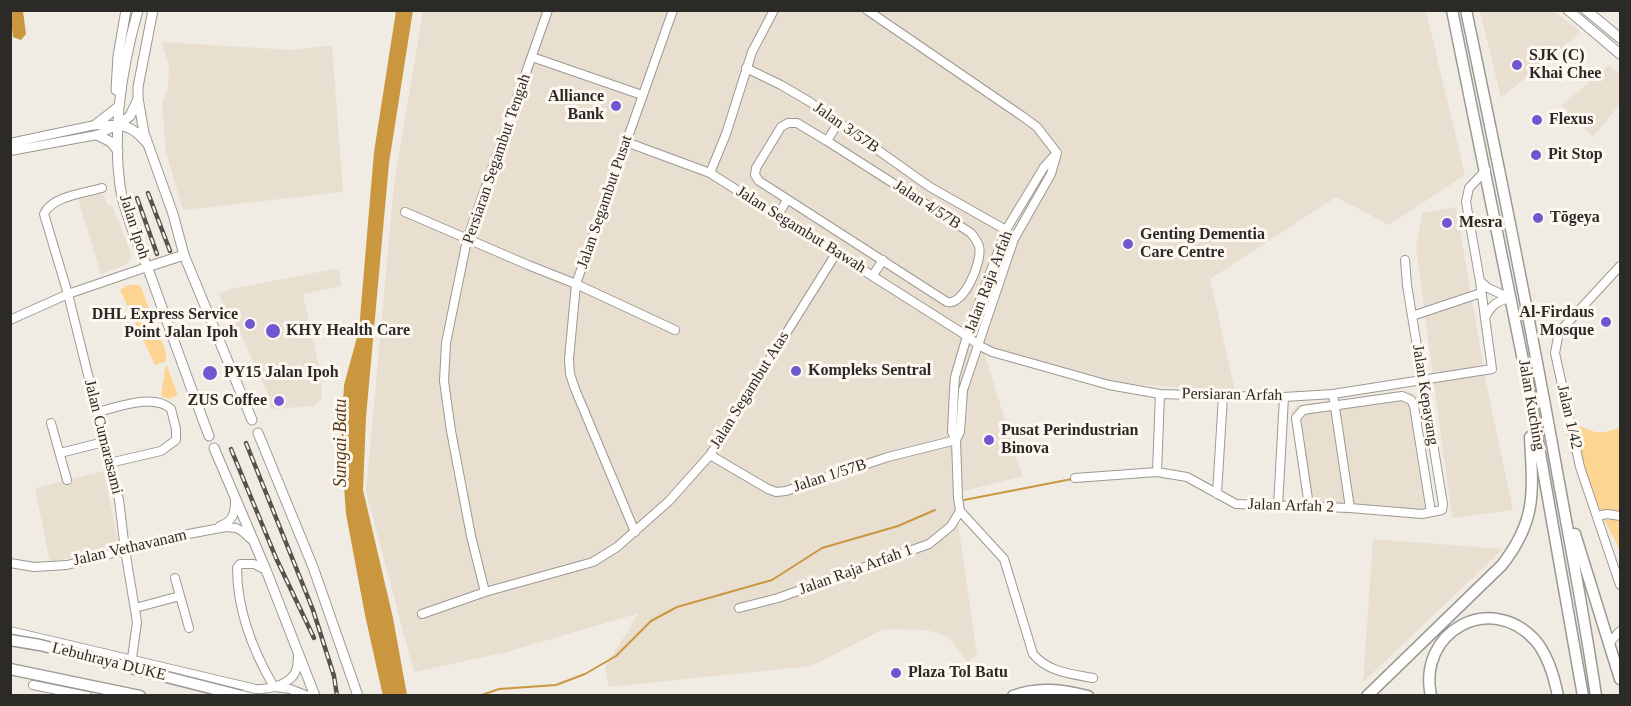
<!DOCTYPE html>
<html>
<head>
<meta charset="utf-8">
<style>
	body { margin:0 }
	#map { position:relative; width:1631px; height:706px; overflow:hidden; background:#f0ebe3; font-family:Georgia,serif }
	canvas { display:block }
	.frame { position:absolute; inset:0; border:12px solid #2c2a27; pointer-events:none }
</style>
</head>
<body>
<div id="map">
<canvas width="1631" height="706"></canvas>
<div class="frame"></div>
</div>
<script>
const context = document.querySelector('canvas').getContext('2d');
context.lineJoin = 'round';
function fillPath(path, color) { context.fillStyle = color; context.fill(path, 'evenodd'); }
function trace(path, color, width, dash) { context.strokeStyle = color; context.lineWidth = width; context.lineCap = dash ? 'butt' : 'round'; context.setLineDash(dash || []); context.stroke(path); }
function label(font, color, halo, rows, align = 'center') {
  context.font = font + ' Georgia,serif'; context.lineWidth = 6; context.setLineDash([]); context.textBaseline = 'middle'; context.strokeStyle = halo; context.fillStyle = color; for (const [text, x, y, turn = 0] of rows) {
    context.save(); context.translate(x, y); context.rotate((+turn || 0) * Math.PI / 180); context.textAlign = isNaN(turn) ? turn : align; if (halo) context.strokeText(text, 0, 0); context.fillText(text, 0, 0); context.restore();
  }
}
fillPath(new Path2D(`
	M423,11H1426L1465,175L1389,225L1336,197L1210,279L1235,391L1115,383L982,345L1022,476L954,494L977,654L968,663L948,637L927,630L884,629L811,666L609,687L605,667L639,613L507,652L414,672L366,492L394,184Z
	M1480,11H1554L1581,32L1501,98Z
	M161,42L294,50L332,45L343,192L183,210L166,152L162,103L168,88L169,64Z
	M1609,65L1620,74V104L1593,137L1562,105Z
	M103,194L107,204L112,206L131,253L130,261L123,266L101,274L78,199Z
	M1456,207L1486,382L1513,510L1452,518L1416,248L1422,213Z
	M334,269L339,271L341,286L303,294L321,377L322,398L314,406L270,409L268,394L243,339L218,294L231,289Z
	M1408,391L1417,397L1436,516L1305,510L1291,413L1293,409L1298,405Z
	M104,471L119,547L50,562L35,488Z
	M1373,539L1503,549L1363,682Z`), '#e9dfd1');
fillPath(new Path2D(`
	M128,285H140L166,352V361L155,365L120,290Z
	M166,364L178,395L169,399L161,396Z
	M1578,425C1597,434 1600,435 1620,427V512L1600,510L1582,461Z
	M1604,519L1620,521V550Z`), '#fed493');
fillPath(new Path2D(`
	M413,10L389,163L366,417L363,490L393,618L407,695L383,696L365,615L346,514L341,444L344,385L359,330L374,152L396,11Z
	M10,11H23L26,34L21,40L13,37Z`), '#ca973f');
trace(new Path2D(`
	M964,500L1072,479
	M479,696L499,689L556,685L585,674L616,656L651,621L677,607L772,580L822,548L898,526L935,510`), '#ca973f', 2);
const minor = new Path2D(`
	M867,10L1022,116L1037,127L1057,153
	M532,57L642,95
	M746,68L781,85L810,102L930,187L1006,230
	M788,123H797L827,141L971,233C974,237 977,241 979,246C983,261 964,306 947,302L759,181L755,175L756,168L781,127Z
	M827,141L838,123
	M626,142L710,173L967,336L978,345L992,352L1109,385L1160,394L1223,396L1284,397L1333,394L1492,369L1480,281L1466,202L1469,188L1486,170
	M10,143L95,125H115
	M10,151L97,135L118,125
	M1057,153L1051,174L1014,239L963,390L960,432L956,440L958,498L960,511L1004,559L1033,654C1048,672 1071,674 1093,678
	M710,173L726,134L752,52L774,10
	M102,188C85,193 52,196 44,214L68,294L119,500L125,550L137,622L132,658
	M405,212L528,265L576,284L675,330
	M778,215L787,200
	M1405,260L1407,285L1412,316
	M1620,266L1562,329L1558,337L1555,353L1580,467L1620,585
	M873,275L883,260
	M1480,281L1488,288L1510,298C1497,301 1491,305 1485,318
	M10,320L68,294L147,267
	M1333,394L1350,508
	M97,412C119,407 153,393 171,409L176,429V440L161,451L109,463
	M51,423L67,480
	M956,440L952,432L954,390L955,377L967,336L1006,230L1044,167L1056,154
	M60,453L104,442
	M710,455L768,489L776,492L786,491L888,457L956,440
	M1157,472L1160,394
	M1075,478L1157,472L1187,477L1236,504L1350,508L1422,514L1442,510L1443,504L1412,316L1481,293
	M1217,494L1223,396
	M1278,506L1284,397
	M1309,506L1296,418L1303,410L1402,396L1411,400L1414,406L1431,512
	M1597,516L1607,514L1620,516
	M220,526C233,521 235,514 235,501
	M635,532L575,389L570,374L569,359L576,284L673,10
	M10,563L34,567L67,565L183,535L226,527L236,528L242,531L252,540
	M266,570L254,564H240L237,568C237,609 253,651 274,687
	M175,578L189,628
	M485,592L471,536L451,431L444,381L446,343L467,240L548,10
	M135,608L180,596
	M739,608L778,598L929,544L951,526L960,511
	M422,614L485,592L593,562L617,547L669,501L710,455L837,252
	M10,631L256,689C269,690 288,685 295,673C298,668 298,659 298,654
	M1610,646L1611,641L1620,631
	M33,685L87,696
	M275,687L290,689L308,696`);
const major = new Path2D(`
	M138,10C122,67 112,128 120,186C124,213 141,251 151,277C170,330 189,383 209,436
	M153,10L138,87V98L144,133L173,214L184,255L252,420
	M1568,10L1620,54
	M1586,10L1620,38
	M116,90L118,56L126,10
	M95,125L118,107
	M118,125C131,127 137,132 146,142
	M118,125L130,116L137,101
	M97,135L111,142L118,151
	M147,267L184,255
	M258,433L313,567L358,696
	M214,448L266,570L315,696`);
const highway = new Path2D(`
	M1452,10L1528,385L1583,696
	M1466,10C1498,162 1529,314 1556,466C1570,543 1585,619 1596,696
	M1575,534L1620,679
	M10,669L140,696
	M1013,696C1038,686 1063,690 1088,696
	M1367,696L1502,565C1537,520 1533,492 1530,437
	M1431,696C1417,632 1490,591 1535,640C1548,655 1554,676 1558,696`);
trace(minor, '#9d9891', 10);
trace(major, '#9d9891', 11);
trace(highway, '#9d9891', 13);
trace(minor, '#fff', 8);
trace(major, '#fff', 9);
trace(highway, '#fff', 10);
const rail = new Path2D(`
	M148,193L170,251
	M137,198L157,254
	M246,443L313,610L334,676L337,696
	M231,449L276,558L314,638`);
trace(rail, '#55524e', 4.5);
trace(rail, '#fef8f1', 2, [7]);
const highwayBridge = new Path2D(`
	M10,640L40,645L242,696`);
trace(highwayBridge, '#9d9891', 13, []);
trace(highwayBridge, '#fff', 10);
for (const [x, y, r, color] of [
	[1517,65,6,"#6e57d1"],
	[616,106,6,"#6e57d1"],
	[1537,120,6,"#6e57d1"],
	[1536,155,6,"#6e57d1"],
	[1538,218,6,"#6e57d1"],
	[1447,223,6,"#6e57d1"],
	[1128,244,6,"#6e57d1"],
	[1606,322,6,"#6e57d1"],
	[250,324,6,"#6e57d1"],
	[273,331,8,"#6e57d1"],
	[796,371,6,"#6e57d1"],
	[210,373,8,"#6e57d1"],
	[279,401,6,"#6e57d1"],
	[989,440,6,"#6e57d1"],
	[896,673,6,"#6e57d1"]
]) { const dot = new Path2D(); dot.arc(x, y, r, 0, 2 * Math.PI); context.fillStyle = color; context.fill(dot); trace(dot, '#fef8f1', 2); }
label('bold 16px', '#2c2a27', '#fef8f1', [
	["SJK (C)",1529,56],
	["Khai Chee",1529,74],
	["Alliance",604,97,"right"],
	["Bank",604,115,"right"],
	["Flexus",1549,120],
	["Pit Stop",1548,155],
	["Tōgeya",1550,218],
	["Mesra",1459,223],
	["Genting Dementia",1140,235],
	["Care Centre",1140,253],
	["Al-Firdaus",1594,313,"right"],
	["Mosque",1594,331,"right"],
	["DHL Express Service",238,315,"right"],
	["Point Jalan Ipoh",238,333,"right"],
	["KHY Health Care",286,331],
	["Kompleks Sentral",808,371],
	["PY15 Jalan Ipoh",224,373],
	["ZUS Coffee",267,401,"right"],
	["Pusat Perindustrian",1001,431],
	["Binova",1001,449],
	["Plaza Tol Batu",908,673]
], 'left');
label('16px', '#2c2a27', '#fef8f1', [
	["Jalan 3/57B",846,128,35],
	["Persiaran Segambut Tengah",497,159,-71],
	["Jalan Segambut Pusat",605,202,-71],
	["Jalan 4/57B",927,205,33],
	["Jalan Ipoh",134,227,72],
	["Jalan Segambut Bawah",801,230,32],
	["Jalan Raja Arfah",989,282,-69],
	["Jalan Segambut Atas",750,390,-58],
	["Persiaran Arfah",1232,395,1],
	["Jalan Kepayang",1425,395,81],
	["Jalan Kuching",1531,405,80],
	["Jalan 1/42",1569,417,77],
	["Jalan Cumarasami",103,437,76],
	["Jalan 1/57B",830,476,-18],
	["Jalan Arfah 2",1291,506,2],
	["Jalan Vethavanam",130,548,-13],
	["Jalan Raja Arfah 1",856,570,-20],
	["Lebuhraya DUKE",109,662,14]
]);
label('italic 18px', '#533d18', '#fef8f1', [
	["Sungai Batu",341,443,-90]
]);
</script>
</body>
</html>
